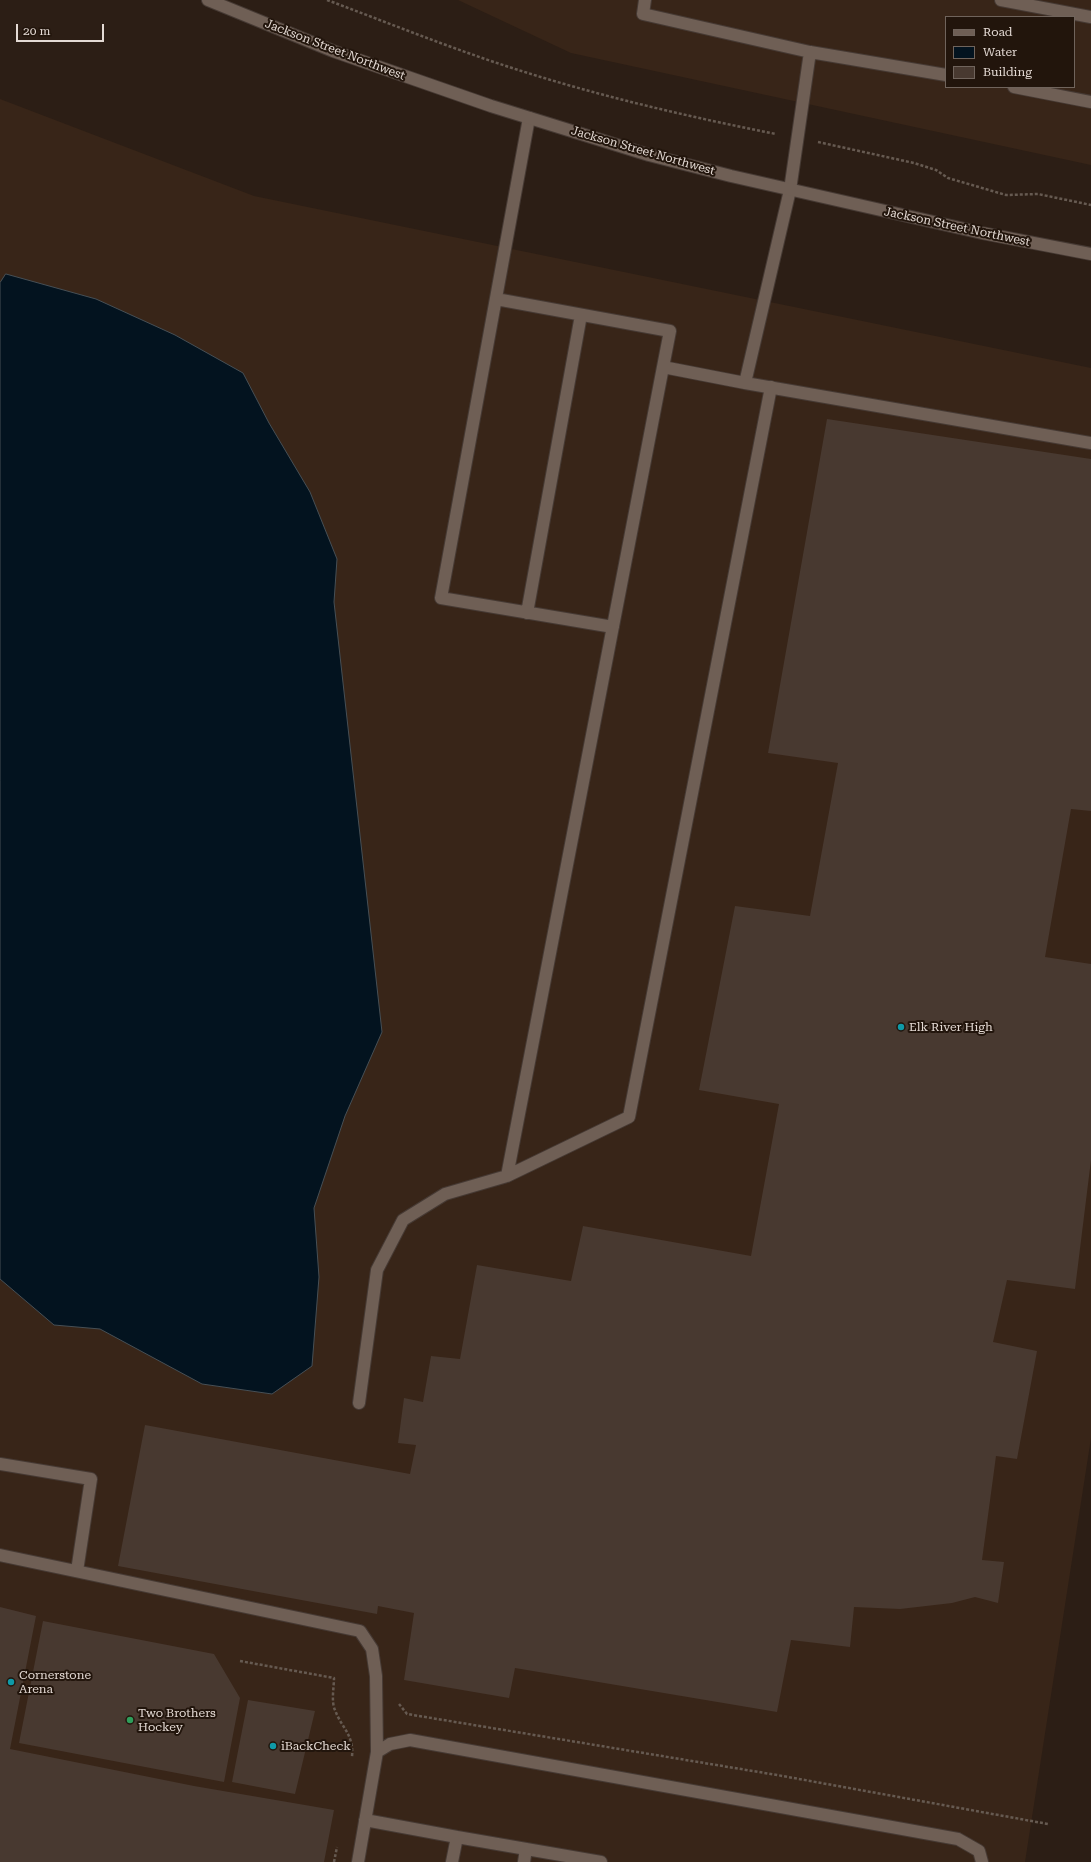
<!DOCTYPE html>
<html>
<head>
<meta charset="utf-8">
<style>
	body { margin:0 }
	#map { position:relative; width:1091px; height:1862px; overflow:hidden; background:#2c1e15; font-family:"Roboto Serif",serif }
	canvas { display:block }
	.legend { position:absolute; left:945px; top:16px; width:130px; height:72px; box-sizing:border-box; background:#22150c; border:1px solid #70645c; margin:0; padding:5px 7px; list-style:none; font-size:12px; color:#e4dad4 }
	.legend li { display:flex; align-items:center; gap:8px; height:20px }
	.legend b { width:20px; border:1px solid #70645c }
	.scale { position:absolute; left:16px; top:24px; width:88px; height:18px; box-sizing:border-box; border:2px solid #e4dad4; border-top:0; padding-left:5px; font-size:12px; line-height:14px; white-space:nowrap; color:#e4dad4; -webkit-text-stroke:3px #22150c; paint-order:stroke }
</style>
</head>
<body>
<div id="map">
<canvas width="1091" height="1862"></canvas>
<ul class="legend">
<li><b style="height:5px;background:#6f5f55"></b>Road</li>
<li><b style="height:11px;background:#03131f"></b>Water</li>
<li><b style="height:11px;background:#483930"></b>Building</li>
</ul>
<div class="scale">20 m</div>
</div>
<script>
const context = document.querySelector('canvas').getContext('2d');
context.lineJoin = 'round';
function fillPath(path, color) { context.fillStyle = color; context.fill(path, 'evenodd'); }
function trace(path, color, width, dash) { context.strokeStyle = color; context.lineWidth = width; context.lineCap = dash ? 'butt' : 'round'; context.setLineDash(dash || []); context.stroke(path); }
function label(font, color, halo, rows, align = 'center') {
  context.font = font + ' "Roboto Serif",serif'; context.lineWidth = 4; context.setLineDash([]); context.textBaseline = 'middle'; context.strokeStyle = halo; context.fillStyle = color; for (const [text, x, y, turn = 0] of rows) {
    context.save(); context.translate(x, y); context.rotate((+turn || 0) * Math.PI / 180); context.textAlign = isNaN(turn) ? turn : align; if (halo) context.strokeText(text, 0, 0); context.fillText(text, 0, 0); context.restore();
  }
}
fillPath(new Path2D(`
	M458,0H1091V165L571,53ZM946,17H1074V87H946Z
	M0,99L254,196L1091,368V1438L1025,1862H0Z`), '#382518');
const water = new Path2D(`
	M6,274L96,299L175,335L243,373L269,423L310,492L337,559L334,602L382,1032L345,1116L314,1208L319,1277L312,1366L272,1394L202,1384L100,1329L54,1325L0,1279V283Z`);
fillPath(water, '#03131f');
trace(water, '#464f55', 1);
fillPath(new Path2D(`
	M827,419L1091,459V811L1071,809L1045,957L1091,964V1160L1075,1289L1007,1280L993,1342L1037,1351L1017,1459L996,1456L982,1560L1004,1562L998,1603L975,1597L952,1603L900,1609L854,1607L850,1647L791,1640L777,1712L515,1668L509,1698L404,1680L414,1613L378,1606L377,1614L118,1566L145,1425L410,1474L416,1445L398,1443L404,1398L423,1402L431,1356L460,1359L477,1265L571,1281L583,1226L751,1256L779,1104L699,1090L735,906L810,916L838,763L768,753Z
	M0,1607L36,1616L10,1749L194,1786L334,1810L324,1862H0Z
	M43,1621L214,1654L240,1698L224,1782L19,1743Z
	M248,1700L315,1711L295,1794L232,1782Z`), '#483930');
const service = new Path2D(`
	M645,0L643,14L810,52L946,75
	M1001,0L1091,17
	M810,52L790,190L745,383L1091,443
	M1014,87L1091,102
	M529,118L441,598L613,627
	M496,299L670,331L663,367
	M527,613L581,315
	M507,1176L663,367L745,383
	M359,1403L377,1270L403,1220L445,1194L507,1176L629,1117L771,387
	M0,1464L91,1479L77,1571
	M0,1555L360,1631L372,1649L376,1676L377,1752
	M365,1820L457,1837L452,1862
	M457,1837L601,1862
	M358,1862L377,1752L390,1744L410,1740L958,1839L979,1851L982,1862
	M524,1862L526,1849`);
const tertiary = new Path2D(`
	M208,0L333,51L491,106L649,155L731,176L982,233L1091,254`);
trace(service, '#463a34', 14);
trace(tertiary, '#463a34', 14);
trace(new Path2D(`
	M327,0C386,22 445,46 506,66C594,95 685,116 776,134
	M818,142L914,163L936,170L948,178L1006,195L1038,194L1091,205
	M240,1661L334,1678C334,1687 331,1702 335,1710C342,1729 354,1734 352,1757
	M399,1704L407,1714L777,1775L1048,1824
	M334,1862L337,1847`), '#665a51', 2.5, [3, 2]);
trace(service, '#6f5f55', 12);
trace(tertiary, '#6f5f55', 12);
for (const [x, y, r, color] of [
	[901,1027,4,"#0f9aa8"],
	[11,1682,4,"#0f9aa8"],
	[130,1720,4,"#2e9e5b"],
	[273,1746,4,"#0f9aa8"]
]) { const dot = new Path2D(); dot.arc(x, y, r, 0, 2 * Math.PI); context.fillStyle = color; context.fill(dot); trace(dot, '#22150c', 1.5); }
label('12px', '#e4dad4', '#22150c', [
	["Jackson Street Northwest",335,50,21],
	["Jackson Street Northwest",643,151,16],
	["Jackson Street Northwest",957,227,12]
]);
label('12px', '#e4dad4', '#22150c', [
	["Elk River High",909,1027],
	["Cornerstone",19,1675],
	["Arena",19,1689],
	["Two Brothers",138,1713],
	["Hockey",138,1727],
	["iBackCheck",281,1746]
], 'left');
</script>
</body>
</html>
